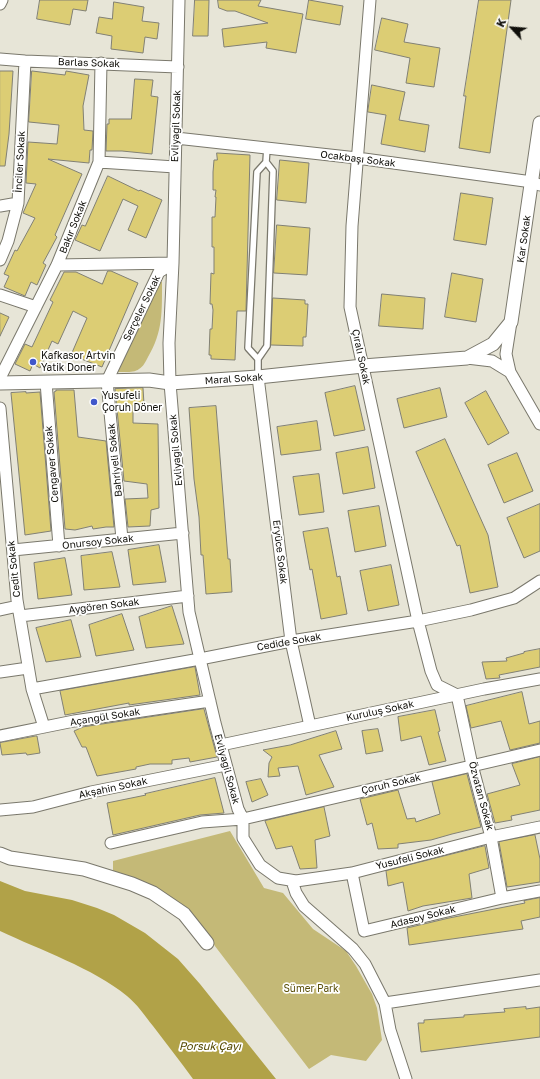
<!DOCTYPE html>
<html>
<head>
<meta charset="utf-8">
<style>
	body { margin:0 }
	#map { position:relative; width:540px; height:1079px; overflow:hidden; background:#e7e5d7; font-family:"Golos Text",sans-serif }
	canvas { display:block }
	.north { position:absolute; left:492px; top:8px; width:40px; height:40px; -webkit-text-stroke:3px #fff; paint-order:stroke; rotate:296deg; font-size:11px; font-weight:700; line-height:16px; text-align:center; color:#100f0a }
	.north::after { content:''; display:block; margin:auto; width:14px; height:18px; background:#100f0a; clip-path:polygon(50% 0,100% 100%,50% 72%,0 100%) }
</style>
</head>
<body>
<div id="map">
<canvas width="540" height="1079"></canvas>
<div class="north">K</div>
</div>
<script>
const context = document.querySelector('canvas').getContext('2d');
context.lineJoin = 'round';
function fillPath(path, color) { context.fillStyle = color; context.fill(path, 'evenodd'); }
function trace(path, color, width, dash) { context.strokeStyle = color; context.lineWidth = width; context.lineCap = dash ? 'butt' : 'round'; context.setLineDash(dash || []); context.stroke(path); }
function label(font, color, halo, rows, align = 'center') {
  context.font = font + ' "Golos Text",sans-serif'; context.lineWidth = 3.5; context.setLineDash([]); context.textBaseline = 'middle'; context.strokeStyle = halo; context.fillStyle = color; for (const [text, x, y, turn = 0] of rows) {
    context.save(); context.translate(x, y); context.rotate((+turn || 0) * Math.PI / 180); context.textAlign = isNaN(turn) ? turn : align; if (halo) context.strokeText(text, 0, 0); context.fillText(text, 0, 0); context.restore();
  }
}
fillPath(new Path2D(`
	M159,281L162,282C162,311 163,332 148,357C146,361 143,367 139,369C134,373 125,372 118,372Z
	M230,831L264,888L283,893L313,929L346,951L356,966L372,994L377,1008L382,1040L366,1061L331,1055L309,1069L195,920L113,873V861Z`), '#c4b977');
fillPath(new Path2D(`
	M0,881L25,891L72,900L97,908L114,915L145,933L178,959L200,984L276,1079H193C180,1061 166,1043 153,1026C145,1016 137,1004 127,996C93,968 40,950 0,931Z`), '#b1a248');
const building = new Path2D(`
	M40,0H88L86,11L73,9L70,25L37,19Z
	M195,0H209L208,36H193Z
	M218,0H261L258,6L303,14L296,53L266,48L267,42L224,47L222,29L268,23L235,11H227L219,8Z
	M309,0L343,6L340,25L306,19Z
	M479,0H511L490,153L459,148L466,96H464Z
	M114,2L144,7L142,21L159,23L157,39L145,37L143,53L111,49L112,36L96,33L99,17L112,19Z
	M382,18L408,24L404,42L440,48L434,87L406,83L410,58L375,50Z
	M0,71H13L9,134L5,166H0Z
	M32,71L65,75L66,71L89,75L83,106L84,130L93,131L92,150H90L89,163L48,159L82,174L55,235L57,237L43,263L46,265L37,285L31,282L25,296L4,287L9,276L4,274L15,250L17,251L35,218L23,213L36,184L26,183L28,142L57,144L59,125L29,122Z
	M135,79L153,80L151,96L158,97L152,154L122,151H106L107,124H109V119H131Z
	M372,85L405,92L399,120L429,125L425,152L381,144L386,115L368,112Z
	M217,153L250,155L246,311H237L235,360L211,359V355H209L210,329H212L213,310L212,304H210L211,273L214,274V247H212V217H215L216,197H215L216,190H213V172L214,160H217Z
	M280,160L309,163L306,203L277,200Z
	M108,176L139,191L140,190L162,200L146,238L128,230L138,206L123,199L100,251L75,240L82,225L85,226Z
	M461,193L493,198L486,245L454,240Z
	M277,225L310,228L307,275L274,273Z
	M108,271H111L138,283L102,367L71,355L87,318L73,311L58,344L52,341L40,368L33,364L30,371L15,364L25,344L32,347L53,302L50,300L64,272H76L102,284Z
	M452,273L483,279L476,322L445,317Z
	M382,294L425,298L423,329L379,326Z
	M273,298L305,300V304H308L306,337H303V346L271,345Z
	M0,313L9,317L0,336Z
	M355,386L365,430L334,436L325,393Z
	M143,388L144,404L133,405V423L158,424L159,508L151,510L150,526L128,527L125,499L148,498L147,484L124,481L115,389Z
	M440,388L447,417L404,428L397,399Z
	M56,390H74L78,437L106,441L114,527H106L93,529L92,526L75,530L65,529L54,392L56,391Z
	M486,391L509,433L488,445L465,403Z
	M26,392V393L40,392L51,531L25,535L11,393Z
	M216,406L228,559H230L232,592L206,594L203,555H201L199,517L194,479L189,408Z
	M317,421L321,450L281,455L277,427Z
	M445,439L488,535L498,587L470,593L460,545L457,546L416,452Z
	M368,447L375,488L343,494L336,453Z
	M517,453L533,491L504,503L488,465Z
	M319,474L324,512L299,515L293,477Z
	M540,504V551L524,558L507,518Z
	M379,506L386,546L355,552L348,511Z
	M328,528L337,577L340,576L347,614L321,619L312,569L310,570L303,532Z
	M159,545L166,582L133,585L128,550Z
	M112,552L120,587L84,590L81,556Z
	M65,558L72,595L38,599L34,563Z
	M391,565L399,605L368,611L360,571Z
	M172,606L184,644L146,648L139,617Z
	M122,614L134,650L96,656L89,625Z
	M71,620L81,657L46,662L36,628Z
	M540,649V667L499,675L500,678L486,679L482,662L507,661L506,658L524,653V652Z
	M195,667L200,695L129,705V703L65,715L60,691Z
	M522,692L529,724L540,721V743L510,750L501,721L471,728L466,706Z
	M204,709L217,757L190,762L189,758L172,760V764H150L136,767V769L97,776L86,747H82L74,731L83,727Z
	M435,710L440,731L438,732L446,761L429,765L421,736L401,741L398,717Z
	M378,729L383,751L366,754L362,731Z
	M336,731L342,749L319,755L334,787L306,795L298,766L278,768L280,776L268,777L269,763L272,757L263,750L290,745Z
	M36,736H37L40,753L27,755L26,753L2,755L0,743Z
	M540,757V810L511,816L512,820L495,823L487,794L520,785L512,764Z
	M467,774L481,827L452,834L431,840L398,844V848L378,849L372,823L367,825L360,799L398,790L407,819L415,818L416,822L440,814L432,782Z
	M215,778L224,813L200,815L113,835L107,803L146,795L145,794Z
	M261,779L268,795L252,802L246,782Z
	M324,807L330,836L315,840L317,868L300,869L292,846L276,849L265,821Z
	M535,835L540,859V882L507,887L499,842Z
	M485,846L489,868L469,874L472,898L423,906L408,911L403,882L388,886L386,871Z
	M540,898V917L521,921L523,929L409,945L407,928L449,918L525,903L524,901Z
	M526,1007V1009L540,1007V1037L421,1052L418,1023H424V1020L464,1017V1015L505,1012L504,1009Z`);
fillPath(building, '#dccd74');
trace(building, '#818074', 1);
const service = new Path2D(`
	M258,359L248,348L257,172L266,162L267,148
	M258,377V359L267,346L273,171L266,162`);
const minor = new Path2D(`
	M179,0L173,263L169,343L170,383L189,612L215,723L238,809L243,819V838L260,865L278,878L296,881L352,873L491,837L540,827
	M370,0L352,226L350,307L418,621L431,671L437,685L457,695
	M0,4L2,0
	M0,59L25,61L178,67
	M176,138L357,158L532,182L540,185
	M99,162L175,167
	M0,206L18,203
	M0,260L8,241L18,203L25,61
	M57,265L173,263
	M0,295L36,307
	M511,322L506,354L510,372L540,424
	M467,358L492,361L510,372
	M258,377L291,641L310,726
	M0,378L57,265L99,162L101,63
	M46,382L59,546
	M0,408L17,600L32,689L44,727
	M122,539L107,381L159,272L173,263
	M13,550L183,533
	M0,610L18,606
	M20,616L188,596
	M0,672L28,668
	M32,689L200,659L291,641L418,621L471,610L514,598L540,581
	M457,695L472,765L491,837L502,898
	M0,736L74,721L210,701
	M221,745L484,689L540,679
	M0,810L33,807L91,792L226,765
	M111,843L202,822L243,819L540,750
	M352,873L364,931L502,898L540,891
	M292,881L296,893L304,906L353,949L365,964L385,1003L390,1030L406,1079
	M385,1003L540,980`);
const tertiary = new Path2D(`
	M0,383L149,380L170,383L258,377L363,366L467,358L493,344L511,322L540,123
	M0,854L10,858L84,869L132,884L153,893L184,914L207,943`);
trace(service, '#7a786c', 8);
trace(minor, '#7a786c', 13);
trace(tertiary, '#7a786c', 15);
trace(service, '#fff', 5.5);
trace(minor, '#fff', 11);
trace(tertiary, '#fff', 13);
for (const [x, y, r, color] of [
	[33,362,4,"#4057ca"],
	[94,402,4,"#4057ca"]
]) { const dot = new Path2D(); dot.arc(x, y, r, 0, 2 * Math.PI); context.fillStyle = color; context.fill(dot); trace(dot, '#fff', 1.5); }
label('10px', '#100f0a', '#fff', [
	["Barlas Sokak",89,63,2],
	["Evliyagil Sokak",176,126,-88],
	["Ocakbaşı Sokak",358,159,7],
	["İnciler Sokak",20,162,-87],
	["Bakır Sokak",73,227,-68],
	["Kar Sokak",524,239,-82],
	["Serçeler Sokak",142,308,-64],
	["Çıralı Sokak",361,357,78],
	["Maral Sokak",234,379,-4],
	["Evliyagil Sokak",176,450,-95],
	["Bahriyeli Sokak",115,460,-96],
	["Cengaver Sokak",52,464,-95],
	["Onursoy Sokak",98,542,-6],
	["Eryüce Sokak",280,552,83],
	["Cedit Sokak",14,569,-96],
	["Aygören Sokak",104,606,-7],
	["Cedide Sokak",289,642,-10],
	["Kuruluş Sokak",380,711,-12],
	["Açangül Sokak",105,717,-9],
	["Evliyagil Sokak",227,769,75],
	["Çoruh Sokak",391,784,-13],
	["Akşahin Sokak",113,788,-12],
	["Özvatan Sokak",481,796,75],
	["Yusufeli Sokak",410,858,-14],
	["Adasoy Sokak",423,917,-14]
]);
label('10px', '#100f0a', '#fff', [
	["Kafkasor Artvin",41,356],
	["Yatik Doner",41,368],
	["Yusufeli",102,396],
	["Çoruh Döner",102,408]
], 'left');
label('10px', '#5d520c', '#fff', [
	["Sümer Park",311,989]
]);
label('italic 11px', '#554a00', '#fff', [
	["Porsuk Çayı",210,1047]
]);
</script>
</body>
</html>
